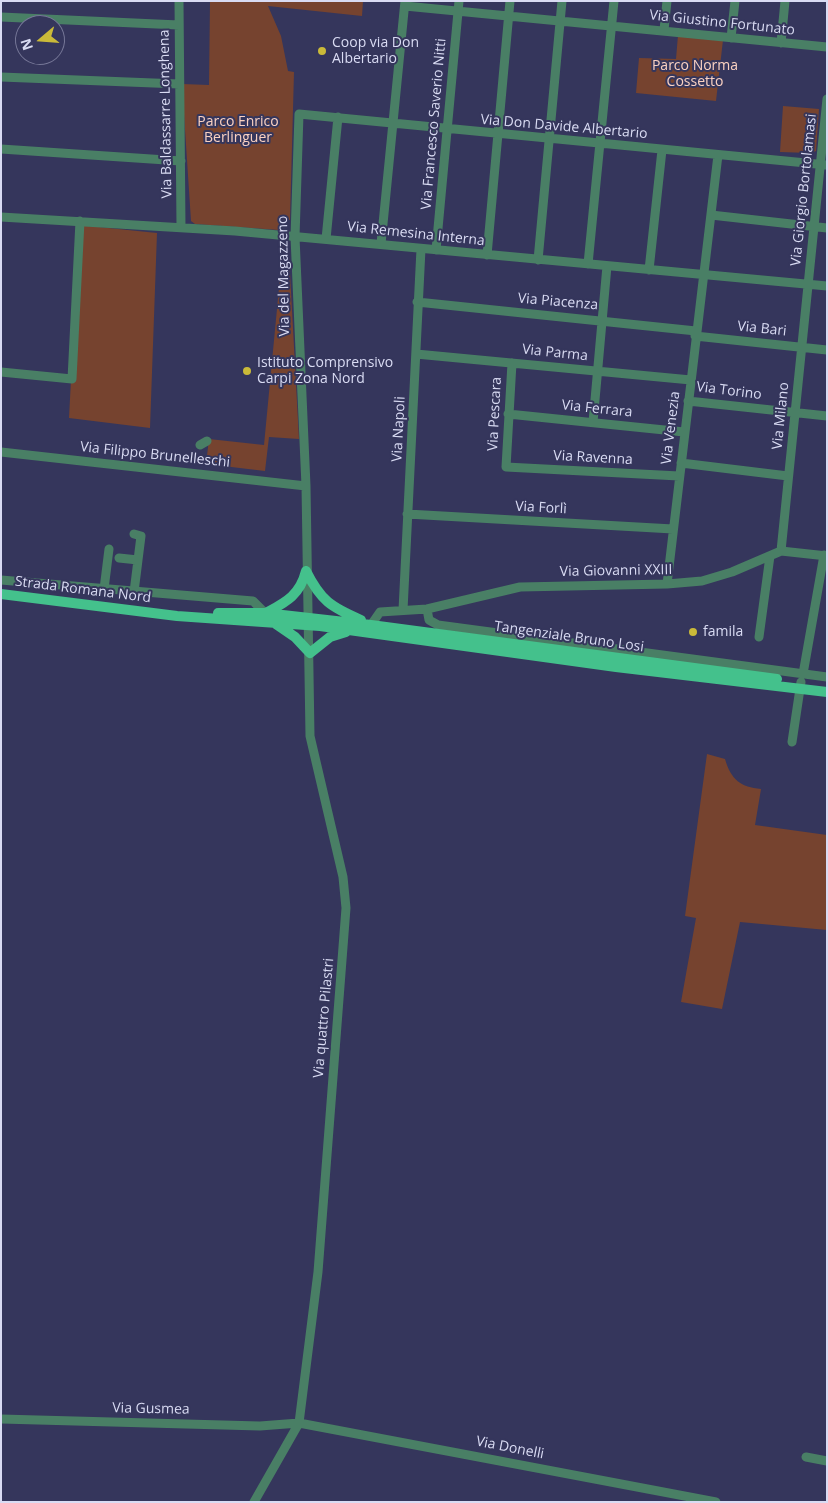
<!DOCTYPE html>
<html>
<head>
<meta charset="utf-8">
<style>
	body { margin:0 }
	#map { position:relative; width:828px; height:1503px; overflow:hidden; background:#35365c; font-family:"Open Sans",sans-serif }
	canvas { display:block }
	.frame { position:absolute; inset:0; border:2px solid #d9dbf3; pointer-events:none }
	.north { position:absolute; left:15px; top:15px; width:50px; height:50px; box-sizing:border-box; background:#35365c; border:1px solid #777898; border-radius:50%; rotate:252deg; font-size:14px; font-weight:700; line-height:20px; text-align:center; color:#d9dbf3 }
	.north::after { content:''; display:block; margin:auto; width:18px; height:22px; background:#caba39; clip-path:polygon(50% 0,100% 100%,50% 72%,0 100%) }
</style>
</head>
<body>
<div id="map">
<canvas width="828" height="1503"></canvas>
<div class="frame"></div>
<div class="north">N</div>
</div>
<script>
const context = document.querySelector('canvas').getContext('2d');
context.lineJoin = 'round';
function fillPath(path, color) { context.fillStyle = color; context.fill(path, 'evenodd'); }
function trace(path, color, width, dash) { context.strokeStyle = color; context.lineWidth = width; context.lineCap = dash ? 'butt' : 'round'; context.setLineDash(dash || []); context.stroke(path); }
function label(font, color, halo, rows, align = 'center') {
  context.font = font + ' "Open Sans",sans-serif'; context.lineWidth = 4; context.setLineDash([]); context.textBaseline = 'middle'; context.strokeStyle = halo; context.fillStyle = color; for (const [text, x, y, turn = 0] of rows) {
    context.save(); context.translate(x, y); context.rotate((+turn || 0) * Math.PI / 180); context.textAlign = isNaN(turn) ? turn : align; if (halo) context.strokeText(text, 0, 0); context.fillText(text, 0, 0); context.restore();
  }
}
fillPath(new Path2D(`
	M210,1H363L362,16L268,6L281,36L288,71L294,72L290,220L279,219V230L195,224L191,221L182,84L209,85Z
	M678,35L723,40L716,101L636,93L639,58L676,59Z
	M783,106L819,109L816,151L810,153L780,152Z
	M79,225L157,233L150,428L69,418Z
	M283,246L289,255L299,439L269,437L265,471L206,464L209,439L264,445Z
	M707,754L725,759C731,780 741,787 761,789L755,825L827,835V930L740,922L722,1009L681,1002L696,918L685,916Z`), '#76432f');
trace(new Path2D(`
	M179,1L181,227
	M405,6L827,47
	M1,17L179,25
	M664,30L667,1
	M731,38L735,1
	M781,43L785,1
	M1,77L179,84
	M1,149L181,161
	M711,215L827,228
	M1,217L235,231L827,286
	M326,239L338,117
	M381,244L405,1
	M436,250L459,1
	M487,255L510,1
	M538,260L562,1
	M588,264L614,1
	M649,270L662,150
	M417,302L696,331
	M695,336L827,350
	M416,354L691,380
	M512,363L506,467L679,476
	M1,372L72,379L80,221
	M688,401L827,416
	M508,414L684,432
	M593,422L607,266
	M200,445L207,441
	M1,452L306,486
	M681,463L788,476
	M407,514L673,529
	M134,534L141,536L134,592
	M781,551L827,99
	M119,558L138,560
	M1,580L253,601L265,613
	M667,584L718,155
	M104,589L109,549
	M427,609L429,620L438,625L827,677
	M403,610L421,249
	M371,625L380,612L427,609L520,587L667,584L702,581L732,572L781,551L827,556
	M759,637L770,556
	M803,674L824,555
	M792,742L801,682
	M1,1419L260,1426L299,1423L716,1502
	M806,1457L827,1461
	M254,1502L299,1423L318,1272L346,908L343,877L310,736L306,486L295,237L299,114L827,165`), '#497f65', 9);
trace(new Path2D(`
	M306,571C321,601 331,607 361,620
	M1,594L177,616L320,626L616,667L827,692
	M218,613H265L371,625L777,679
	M266,613C286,602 300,595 306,571
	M276,624L295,637L310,653L330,637L346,632`), '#44c18c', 10);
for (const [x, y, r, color] of [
	[322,51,5,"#caba39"],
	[247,371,5,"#caba39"],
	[693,632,5,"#caba39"]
]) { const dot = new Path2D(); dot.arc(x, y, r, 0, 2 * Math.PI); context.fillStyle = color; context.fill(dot); trace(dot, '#35365c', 2); }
label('14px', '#d9dbf3', '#35365c', [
	["Via Giustino Fortunato",722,23,6],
	["Via Baldassarre Longhena",166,114,-91],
	["Via Francesco Saverio Nitti",434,124,-85],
	["Via Don Davide Albertario",564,127,5],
	["Via Giorgio Bortolamasi",804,190,-84],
	["Via Remesina Interna",416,234,6],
	["Via del Magazzeno",284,276,-91],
	["Via Piacenza",558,302,5],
	["Via Bari",762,329,6],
	["Via Parma",555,353,6],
	["Via Torino",729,391,7],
	["Via Ferrara",597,409,6],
	["Via Pescara",495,414,-87],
	["Via Milano",781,416,-84],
	["Via Venezia",671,428,-83],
	["Via Napoli",399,429,-87],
	["Via Filippo Brunelleschi",155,455,6],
	["Via Ravenna",593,458,3],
	["Via Forlì",541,508,3],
	["Via Giovanni XXIII",616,571,-1],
	["Strada Romana Nord",83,590,7],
	["Tangenziale Bruno Losi",569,637,8],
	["Via quattro Pilastri",324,1018,-85],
	["Via Gusmea",151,1409,1],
	["Via Donelli",510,1448,11]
]);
label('14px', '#d9dbf3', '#35365c', [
	["Coop via Don",332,43],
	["Albertario",332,59],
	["Istituto Comprensivo",257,363],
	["Carpi Zona Nord",257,379],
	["famila",703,632]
], 'left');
label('14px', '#fad1c1', '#35365c', [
	["Parco Norma",695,66],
	["Cossetto",695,82],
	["Parco Enrico",238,122],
	["Berlinguer",238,138]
]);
</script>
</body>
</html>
